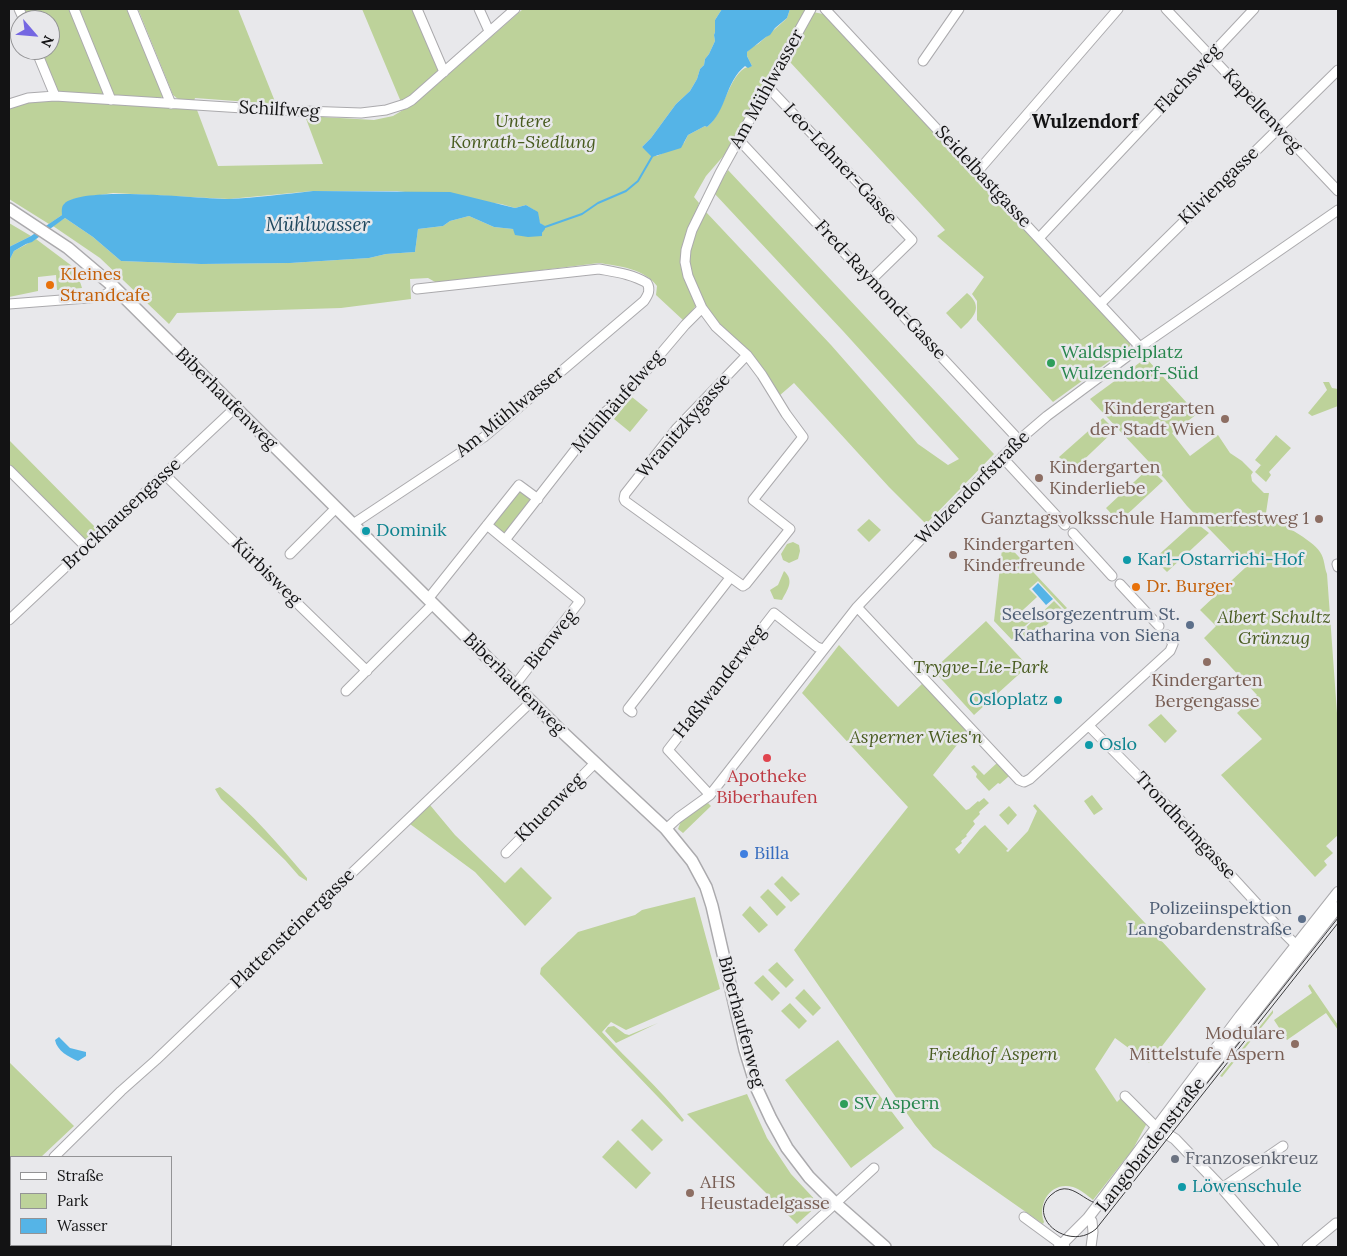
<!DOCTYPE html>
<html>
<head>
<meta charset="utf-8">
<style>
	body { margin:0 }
	#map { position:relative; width:1347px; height:1256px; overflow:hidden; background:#e8e8eb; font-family:Lora,serif }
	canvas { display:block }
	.frame { position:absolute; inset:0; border:10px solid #131314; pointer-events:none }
	.legend { position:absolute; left:10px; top:1156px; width:162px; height:90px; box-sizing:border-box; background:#e8e8eb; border:1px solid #939395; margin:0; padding:6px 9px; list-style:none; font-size:15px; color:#131314 }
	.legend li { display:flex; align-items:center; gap:10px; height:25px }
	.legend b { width:25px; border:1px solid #939395 }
	.north { position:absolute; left:10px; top:10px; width:50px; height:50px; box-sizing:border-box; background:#e8e8eb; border:1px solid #939395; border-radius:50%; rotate:117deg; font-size:14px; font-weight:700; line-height:20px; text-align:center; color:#131314 }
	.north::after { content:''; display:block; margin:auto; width:18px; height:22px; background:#7567e2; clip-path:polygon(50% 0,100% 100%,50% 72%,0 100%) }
</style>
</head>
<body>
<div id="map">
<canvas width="1347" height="1256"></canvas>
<div class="frame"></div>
<ul class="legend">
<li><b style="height:6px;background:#fff"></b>Straße</li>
<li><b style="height:14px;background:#bdd29a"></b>Park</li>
<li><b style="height:14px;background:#55b4e7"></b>Wasser</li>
</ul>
<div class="north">N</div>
</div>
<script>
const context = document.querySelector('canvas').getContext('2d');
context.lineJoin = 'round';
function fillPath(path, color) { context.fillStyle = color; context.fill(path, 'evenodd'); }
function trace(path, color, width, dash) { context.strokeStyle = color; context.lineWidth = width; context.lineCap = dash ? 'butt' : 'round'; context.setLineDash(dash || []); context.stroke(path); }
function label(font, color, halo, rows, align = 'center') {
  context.font = font + ' Lora,serif'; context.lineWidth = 5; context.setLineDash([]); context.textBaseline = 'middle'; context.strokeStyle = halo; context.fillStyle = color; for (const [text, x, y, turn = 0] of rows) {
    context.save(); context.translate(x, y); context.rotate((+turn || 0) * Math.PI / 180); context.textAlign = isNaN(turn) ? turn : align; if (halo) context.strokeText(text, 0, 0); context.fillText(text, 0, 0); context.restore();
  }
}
fillPath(new Path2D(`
	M24,9H71L105,93L104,95L58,93L40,50H50V20H28Z
	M77,9H129L164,94L160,99L113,96Z
	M138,9H238L276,104L195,98L194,101L178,99L173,95Z
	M362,9H414L438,71C432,85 414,94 401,102Z
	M523,9H722L715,20V32L714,35L715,41L709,54L705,59L704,65L700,69L697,79L690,91L676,104L651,138L642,147L651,154L657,156L684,143L688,135L705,126L707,127C725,113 730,67 752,66L747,56V52L752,47L758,44L785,20L787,18L790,9H807L780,54L741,130L726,153L706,176L694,197L699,203L684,249L698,303L684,321L656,295L657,286C645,269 619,266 599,263L437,283L428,278L410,279L411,299L341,308L177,313L169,324L100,258L53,226L65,218L93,237L121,261L201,264L290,263L369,258L386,254L415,252L418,229L443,226L450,221L469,216L494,227L513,229L515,231L542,233L545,227L540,223L534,210L526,205L515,208L501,204L397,191H313L229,199L113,193L74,199L64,204L62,215L49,224L9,199V109L28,101L60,100L197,110L218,166L323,164L305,116L374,120L393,116L418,101Z
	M813,12L823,14L1131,341L1130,346L1053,402L977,320V301L972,294L984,277L937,236L945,230L790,62L803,37L801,34Z
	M728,170L994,454L926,524L889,487L794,383L779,396C749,360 694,309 688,261C687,252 692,244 694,236C698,227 700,218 706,212L831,345L918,444L948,465L959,459L843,331L714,193Z
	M9,223L31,236L9,247Z
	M36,239L76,269L82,288L57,290L56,275L38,277V291L9,297V261L14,251Z
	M967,293C984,307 974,317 961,329L946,313Z
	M1146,358L1197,414L1172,433L1190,456L1218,435L1230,453L1242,461L1253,472L1251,475L1252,481L1264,493H1269L1266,513C1279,524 1312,539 1320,552C1325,559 1324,567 1327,574L1338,727V835L1326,846L1333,853L1324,861L1327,865L1315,877L1221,775L1262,739L1237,713L1257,695L1204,638L1216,626L1200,610L1246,567L1187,506L1165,479L1090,399Z
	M1323,382H1329L1332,388L1338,389V406L1312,416L1308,413L1327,390Z
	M632,397L648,410L630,432L614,419Z
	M1103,418L1115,430L1072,471L1059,457Z
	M1276,435L1291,448L1269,472L1271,475L1266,482L1255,472L1261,465L1262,466L1255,460Z
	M9,440L98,530L85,541L9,466Z
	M1149,468L1163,481L1119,522L1106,508Z
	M520,490L531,497V500L507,533H502L494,527V522Z
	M869,519L881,530L869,542L857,530Z
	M1195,522L1209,533L1167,572L1154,559Z
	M1003,540L1067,608L1065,610L1038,581L1029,589L1037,597L1024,609L1033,619L1016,634L1018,636L1013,641L994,621Z
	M793,542L799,545L800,551L798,559L789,563L783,560L781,554L787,544Z
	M784,571C795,581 787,590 782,600L774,599L770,590L778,585Z
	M1054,601L1063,610L1028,642L1024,638L1023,639L1019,634Z
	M986,621L1028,666L974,715L933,670Z
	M839,645L898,707L923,683L968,731L933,775L966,810L969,809L978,801L979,802L984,798L989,803L979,812L980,814L973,821L975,824L966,835L967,836L961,841L962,843L955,849L959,854L980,829L985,825L1008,849L1006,851L1008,852L1028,831L1037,811L1033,806L1035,804L1206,989L1149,1063L1115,1038L1095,1069L1117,1102L1121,1098L1147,1123L1133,1149L1093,1200C1087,1195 1080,1189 1073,1187C1051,1181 1037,1203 1044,1222L1043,1224L933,1147L915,1125L794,950L908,807L802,693Z
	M1161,714L1177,731L1165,743L1148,725Z
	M997,763L1009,776L1000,784L998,783L989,791L976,777L977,774L971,767L974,765L984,775Z
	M220,787C252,813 280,846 307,878V881L299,876L285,860L221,799L215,789Z
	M1092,795L1103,809L1094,815L1084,801Z
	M708,803L711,806L683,833L678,829L681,821L705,804Z
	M430,805L455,835L505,883L521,867L552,898L525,926L475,872L410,824Z
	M1009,806L1017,815L1008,825L999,815Z
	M782,876L800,894L791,902L774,884Z
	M768,889L786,907L777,916L760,897Z
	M695,897L720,989L626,1030L611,1022L602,1032C629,1062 660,1088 684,1120L682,1122L540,974L541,968L578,932L635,915L642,910Z
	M750,906L768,925L759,933L742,915Z
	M777,962L794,980L786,988L768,970Z
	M763,975L780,993L772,1001L754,983Z
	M1310,984L1338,1025V1030L1326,1013L1287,1040L1274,1020L1312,993L1308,986Z
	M804,989L821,1008L813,1016L795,998Z
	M790,1003L807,1021L799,1029L781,1011Z
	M1273,1010V1013L1222,1077L1220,1076Z
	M658,1023L616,1043L605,1031L608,1027L614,1026L625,1034L629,1035Z
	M838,1040L904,1128L851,1168L785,1080Z
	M9,1062L74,1126L41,1157H11V1164L9,1161Z
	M747,1094L767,1138L791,1174L819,1204L797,1224L687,1114Z
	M642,1119L663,1140L652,1151L631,1130Z
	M618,1140L651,1173L636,1189L602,1157Z`), '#bdd29a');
fillPath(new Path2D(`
	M722,9H790L787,18L775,28L770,35L766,37L747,52V56L752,66L748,68L745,66C725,82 727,111 707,127L705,126L688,135L681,148L652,157L642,147L651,138L676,104L690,91L697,79L700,69L704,65L705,59L709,54L715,41L714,35L715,32V20Z
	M313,191L450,192L515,208L526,205L538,212L540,223L545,226V229L542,233V236L528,237L515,235L513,229L494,227L469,216L450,221L443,226L418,229L415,252L386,254L369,258L290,263L201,264L121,261L93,237L65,218L32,242L26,244L14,251L9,261V247L31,236L62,215C62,212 61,207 64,204C82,185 199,199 228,199C256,198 285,194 313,191Z
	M1038,583L1053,599L1046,605L1032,589Z
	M59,1037L70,1048L86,1052V1056L78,1061C69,1057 57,1051 55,1040Z`), '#55b4e7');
trace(new Path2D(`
	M545,227L582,214L598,203L626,191L638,181L653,155`), '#55b4e7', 2);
const minor = new Path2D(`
	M19,9L24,20
	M74,9L111,100
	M132,9L171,104
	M417,9L444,72
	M479,9L489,31
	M825,9L1140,347
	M1166,9L1338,191
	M36,50L55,96
	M923,61L959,9
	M768,87L912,240L871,280
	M9,104L28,98L55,96L274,110L361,113L386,110L405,104L412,100L515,9
	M739,140L1019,440
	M978,171L1118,9
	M1040,237L1254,9
	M1101,303L1338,70
	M9,304L101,297L108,293L114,287
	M747,355L677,428L625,494L624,499L625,501L743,586L746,584L790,529L753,500L803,437L786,414L762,375L747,355L716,327L702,308L688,276L685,262L686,250L692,230L720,173L811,9
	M1002,457L1065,525
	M9,470L86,547
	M164,474L367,671
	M353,524L484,437L644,301C648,295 651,290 647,283C632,274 615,272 599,269L417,289
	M487,525L505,540L604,413L624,397L685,325L702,308
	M1073,533L1112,576
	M505,540L580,601L515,685
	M290,554L336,508
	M1337,564L1338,567
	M1120,584L1159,626
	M428,599L519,485L538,499
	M857,607L1019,780L1024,782L1030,779L1170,651L1173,644L1167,635
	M9,620L235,408
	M346,691L433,604
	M632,712L628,709L730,578
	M1089,726L1158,796L1282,931L1300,949
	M710,795L668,750L774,613L817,647L823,649
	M666,829L678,818L710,795L857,607L927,533L1019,440L1047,416L1140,347L1338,210
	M506,853L595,763
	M1125,1096L1156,1127
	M54,1157L121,1091L156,1060L532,701
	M9,1168L11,1170
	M1222,1188L1283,1146
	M9,1202L11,1199
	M1024,1217L1065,1247
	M1088,1218L1092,1221L1093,1232L1091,1247
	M788,1247L874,1168
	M1307,1247L1336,1223`);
const tertiary = new Path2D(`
	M1172,1118L1338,907
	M1156,1127L1175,1139L1222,1188L1273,1247
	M1059,1247L1088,1218L1104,1197L1240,1016L1338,892`);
const secondary = new Path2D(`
	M9,209L68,248L114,287L557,727L666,829L692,861L706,887L712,906L745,1050L757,1089L771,1119L787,1148L809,1177L835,1203L885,1247`);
trace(minor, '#abaaad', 11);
trace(tertiary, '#abaaad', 12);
trace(secondary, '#abaaad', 14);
trace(minor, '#fff', 9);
trace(tertiary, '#fff', 10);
trace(secondary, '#fff', 11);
trace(new Path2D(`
	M1338,918L1117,1197C1091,1222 1076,1172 1051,1195C1026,1218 1069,1252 1096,1229L1338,923`), '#3b3b3d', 1);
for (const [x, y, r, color] of [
	[50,285,5,"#e8710a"],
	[1051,363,5,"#2e9e5b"],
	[1225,419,5,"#8d6e63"],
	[1039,478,5,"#8d6e63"],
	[1319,519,5,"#8d6e63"],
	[366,531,5,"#0f9aa8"],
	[953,555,5,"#8d6e63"],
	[1127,560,5,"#0f9aa8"],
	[1136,587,5,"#e8710a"],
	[1190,625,5,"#5c6f8a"],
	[1207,662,5,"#8d6e63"],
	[1058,700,5,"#0f9aa8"],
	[1089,745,5,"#0f9aa8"],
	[767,758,5,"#e0444e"],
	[744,854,5,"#3f7fe0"],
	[1302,919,5,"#5c6f8a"],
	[1295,1044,5,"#8d6e63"],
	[844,1104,5,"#2e9e5b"],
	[1175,1159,5,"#6b7280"],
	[1182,1187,5,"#0f9aa8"],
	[690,1193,5,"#8d6e63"]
]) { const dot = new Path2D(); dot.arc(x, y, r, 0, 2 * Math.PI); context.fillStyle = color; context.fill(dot); trace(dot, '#e8e8eb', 2); }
label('18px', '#131314', '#e8e8eb', [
	["Flachsweg",1188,79,-47],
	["Am Mühlwasser",767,89,-61],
	["Schilfweg",279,110,3],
	["Kapellenweg",1262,111,47],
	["Leo-Lehner-Gasse",840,164,47],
	["Seidelbastgasse",983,177,47],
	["Kliviengasse",1219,186,-44],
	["Fred-Raymond-Gasse",880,290,47],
	["Biberhaufenweg",226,399,45],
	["Mühlhäufelweg",618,402,-49],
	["Am Mühlwasser",510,412,-39],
	["Wranitzkygasse",684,426,-49],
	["Wulzendorfstraße",973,488,-45],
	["Brockhausengasse",122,514,-43],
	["Kürbisweg",266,572,44],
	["Bienweg",551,640,-51],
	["Haßlwanderweg",720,682,-52],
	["Biberhaufenweg",514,684,45],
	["Khuenweg",550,808,-45],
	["Trondheimgasse",1185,826,47],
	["Plattensteinergasse",293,929,-44],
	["Biberhaufenweg",741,1022,75],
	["Langobardenstraße",1151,1145,-52]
]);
label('italic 18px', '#485b1f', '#e8e8eb', [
	["Untere",523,122],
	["Konrath-Siedlung",523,143],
	["Albert Schultz",1274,618],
	["Grünzug",1274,639],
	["Trygve-Lie-Park",981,668],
	["Asperner Wies'n",916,738],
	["Friedhof Aspern",993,1055]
]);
label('18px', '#c56008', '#e8e8eb', [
	["Kleines",60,275],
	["Strandcafe",60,296],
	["Dr. Burger",1146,587]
], 'left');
label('18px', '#27864d', '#e8e8eb', [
	["Waldspielplatz",1061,353],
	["Wulzendorf-Süd",1061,374],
	["SV Aspern",854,1104]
], 'left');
label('18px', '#785e54', '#e8e8eb', [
	["Kindergarten",1215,409],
	["der Stadt Wien",1215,430],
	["Kindergarten",1049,468,"left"],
	["Kinderliebe",1049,489,"left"],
	["Ganztagsvolksschule Hammerfestweg 1",1309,519],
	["Kindergarten",963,545,"left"],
	["Kinderfreunde",963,566,"left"],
	["Kindergarten",1207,681,"center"],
	["Bergengasse",1207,702,"center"],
	["Modulare",1285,1034],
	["Mittelstufe Aspern",1285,1055],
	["AHS",700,1183,"left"],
	["Heustadelgasse",700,1204,"left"]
], 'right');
label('18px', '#0d838f', '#e8e8eb', [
	["Dominik",376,531],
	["Karl-Ostarrichi-Hof",1137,560],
	["Osloplatz",1048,700,"right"],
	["Oslo",1099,745],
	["Löwenschule",1192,1187]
], 'left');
label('18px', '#4e5e75', '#e8e8eb', [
	["Seelsorgezentrum St.",1180,615],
	["Katharina von Siena",1180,636],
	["Polizeiinspektion",1292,909],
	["Langobardenstraße",1292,930]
], 'right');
label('18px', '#be3a42', '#e8e8eb', [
	["Apotheke",767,777],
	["Biberhaufen",767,798]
]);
label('18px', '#366cbe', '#e8e8eb', [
	["Billa",754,854]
], 'left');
label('18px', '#5b616d', '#e8e8eb', [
	["Franzosenkreuz",1185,1159]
], 'left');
label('bold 19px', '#131314', '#e8e8eb', [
	["Wulzendorf",1085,123]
]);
label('italic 19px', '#21495f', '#e8e8eb', [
	["Mühlwasser",318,226]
]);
</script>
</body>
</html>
